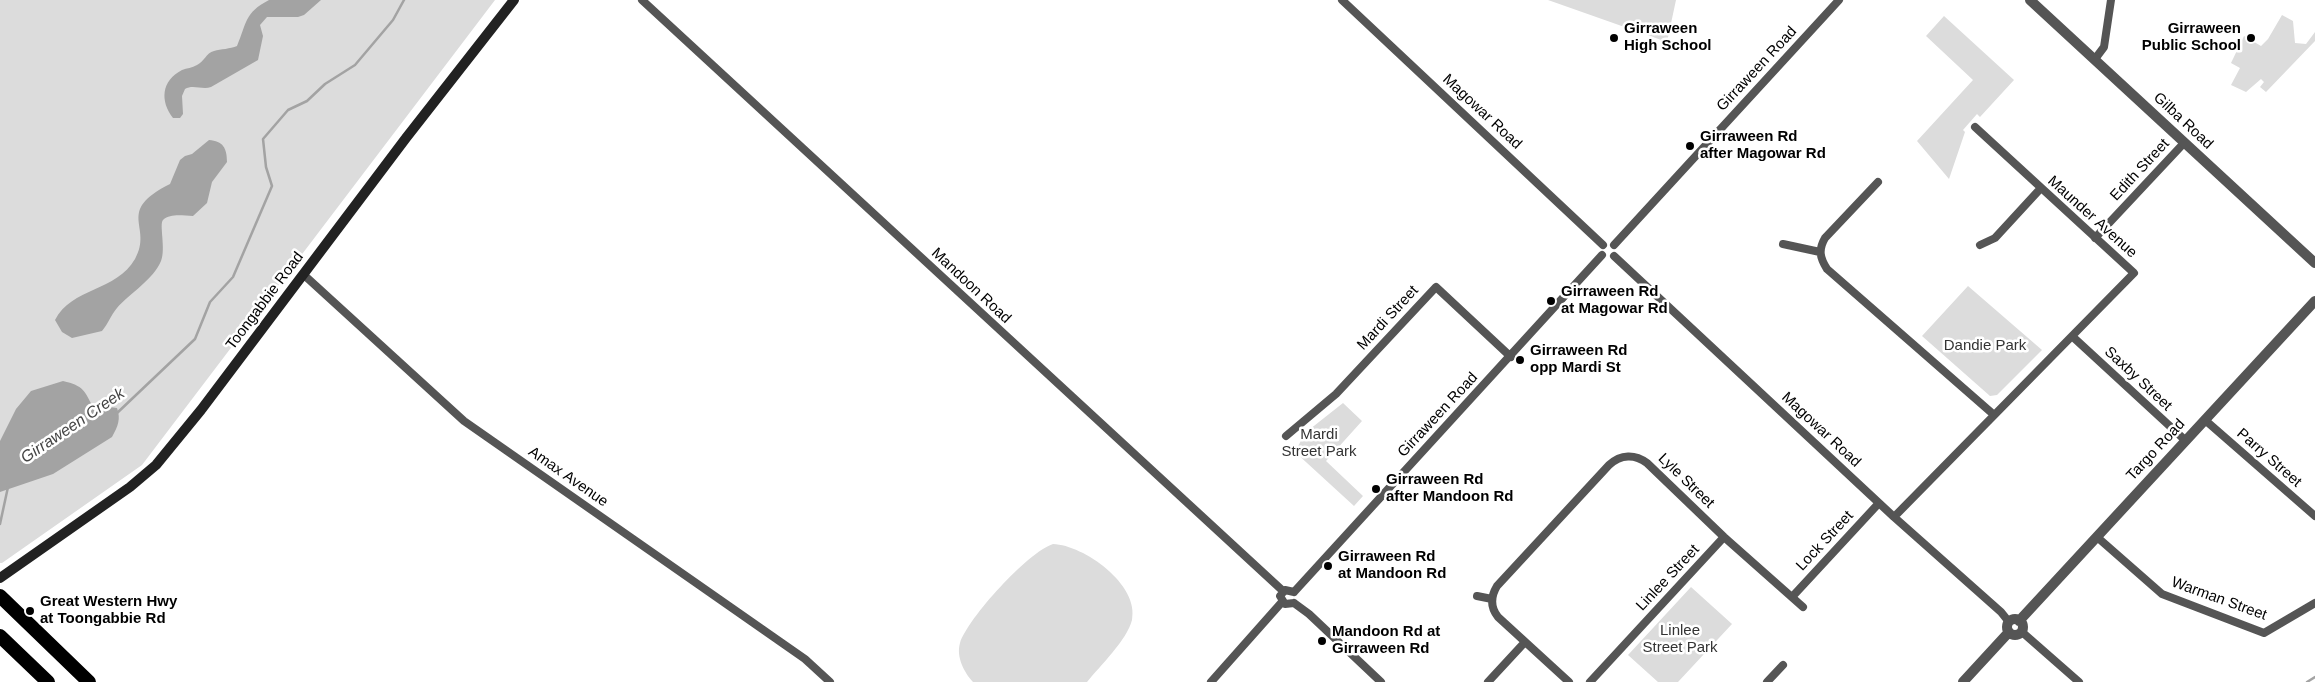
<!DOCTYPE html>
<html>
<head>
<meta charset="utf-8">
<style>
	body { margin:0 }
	canvas { display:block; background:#fff }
</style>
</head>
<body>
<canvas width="2315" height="682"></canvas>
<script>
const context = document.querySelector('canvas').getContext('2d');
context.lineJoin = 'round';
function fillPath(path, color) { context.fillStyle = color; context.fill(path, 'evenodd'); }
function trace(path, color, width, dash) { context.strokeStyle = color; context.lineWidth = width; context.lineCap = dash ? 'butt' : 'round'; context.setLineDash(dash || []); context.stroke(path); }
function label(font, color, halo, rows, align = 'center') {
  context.font = font + ' Arial,sans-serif'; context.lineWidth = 5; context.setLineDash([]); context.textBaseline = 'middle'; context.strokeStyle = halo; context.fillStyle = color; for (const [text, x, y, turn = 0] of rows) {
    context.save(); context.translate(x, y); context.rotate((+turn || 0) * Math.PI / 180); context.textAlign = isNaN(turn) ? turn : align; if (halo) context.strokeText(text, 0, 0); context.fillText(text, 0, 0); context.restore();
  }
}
fillPath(new Path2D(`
	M0,0H495L142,465L2,563H0Z
	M1548,0H1676L1667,42Z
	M2282,15L2293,21L2295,43L2306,44L2315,32V41L2266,92L2260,87L2264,82L2261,79L2246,92L2231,85L2240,68L2231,63L2244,36L2261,46L2268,39Z
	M1944,16L2014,80L1980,117L1977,114L1963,130L1965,132L1949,179L1917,141L1973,80L1926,36Z
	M1968,286L2042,350L1997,395L1990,396L1922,336Z
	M1343,403L1362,421L1326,461L1363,496L1354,506L1295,452L1305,433Z
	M1053,544C1084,545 1140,585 1132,620C1127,640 1100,666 1087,682H973C964,672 956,657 960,643C968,618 1028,552 1053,544Z
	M1691,587L1732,624L1678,682H1658L1628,655Z`), '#dcdcdc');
fillPath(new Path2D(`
	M269,0H321L304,15L298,17H267L260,25L263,36L258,60L211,87C202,90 193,84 185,89L182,96L183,114L180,118H173C160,101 161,81 182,70C187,68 192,68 197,65C204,62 206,53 214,51C221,49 230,49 237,46C247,23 244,13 269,0Z
	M209,140C223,141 227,148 227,162L212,182L207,203L193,216C183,216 171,213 163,220C159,224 166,249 161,261C154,279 129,294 117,308C111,315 108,324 102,331L72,338L62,332L55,320C71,288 117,291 135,259C154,226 114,212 170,184L180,160L185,156L192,154Z
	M63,381C84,386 84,390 94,409L102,406L117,408C121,419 118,426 112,437L53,474L0,492V441L16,409L31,391Z`), '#a3a3a3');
trace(new Path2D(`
	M116,414L195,339L210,302L233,277L272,186L266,167L263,139L288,110L307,101L325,84L355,65L393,20L404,0
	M0,524L8,487
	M2307,682L2315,677`), '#a3a3a3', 2.5);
trace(new Path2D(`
	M642,0L1283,591
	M1342,0L1603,245
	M2095,59L2104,47L2111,0
	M1878,182L1825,238C1818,250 1820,258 1827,269L1993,414
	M2095,238L2184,143
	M1783,244L1820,252
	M1614,245L1839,0
	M1980,245L1995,238L2041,188
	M1614,256L1894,517L2001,612L2009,622
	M304,275L464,421L805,659L830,682
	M2073,337L2186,441
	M2205,420L2315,516
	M1286,436L1336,394L1436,287L1511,357
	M1894,517L2134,273L1975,127
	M2097,537L2162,594L2264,633L2315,603
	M1294,592L1602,255
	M1477,596L1492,599
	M1792,597L1879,503
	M1294,603L1309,614L1381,682
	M1294,603L1285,604L1280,596L1285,590L1294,592
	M2022,632L2079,682
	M1211,682L1282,602
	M1488,682L1525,642
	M1569,682L1498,617C1490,607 1491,596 1497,586L1609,465C1621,454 1635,454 1647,463L1724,537L1803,607
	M1590,682L1724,537
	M1767,682L1783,665`), '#555', 8);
trace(new Path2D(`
	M2030,0L2315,263
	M2007 627a8 8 0 1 1 16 0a8 8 0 1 1-16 0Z
	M2019,621L2315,301
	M1963,682L2009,632`), '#555', 10);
trace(new Path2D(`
	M0,578L130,487L156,465L201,410L406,138L514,0`), '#222', 10);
trace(new Path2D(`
	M0,596L89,682
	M0,636L48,682`), '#000', 14);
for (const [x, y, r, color] of [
	[1614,38,5,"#000"],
	[2251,38,5,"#000"],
	[1690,146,5,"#000"],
	[1551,301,5,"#000"],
	[1520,360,5,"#000"],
	[1376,489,5,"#000"],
	[1328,566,5,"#000"],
	[30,611,5,"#000"],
	[1322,641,5,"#000"]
]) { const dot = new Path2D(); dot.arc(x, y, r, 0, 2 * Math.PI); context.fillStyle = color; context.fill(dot); trace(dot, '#fff', 2); }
label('bold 15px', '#000', '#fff', [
	["Girraween",1624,29],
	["High School",1624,46],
	["Girraween",2241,29,"right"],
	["Public School",2241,46,"right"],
	["Girraween Rd",1700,137],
	["after Magowar Rd",1700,154],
	["Girraween Rd",1561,292],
	["at Magowar Rd",1561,309],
	["Girraween Rd",1530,351],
	["opp Mardi St",1530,368],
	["Girraween Rd",1386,480],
	["after Mandoon Rd",1386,497],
	["Girraween Rd",1338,557],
	["at Mandoon Rd",1338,574],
	["Great Western Hwy",40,602],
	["at Toongabbie Rd",40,619],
	["Mandoon Rd at",1332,632],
	["Girraween Rd",1332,649]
], 'left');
label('15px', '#000', '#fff', [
	["Girraween Road",1757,69,-47],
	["Magowar Road",1482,112,43],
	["Gilba Road",2183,121,43],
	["Edith Street",2140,170,-47],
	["Maunder Avenue",2092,217,42],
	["Mandoon Road",971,286,43],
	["Toongabbie Road",265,301,-53],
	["Mardi Street",1388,318,-47],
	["Saxby Street",2138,379,43],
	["Girraween Road",1438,415,-47],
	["Magowar Road",1821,430,43],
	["Targo Road",2156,450,-47],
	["Parry Street",2269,458,41],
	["Amax Avenue",568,477,35],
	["Lyle Street",1686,481,44],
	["Lock Street",1825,541,-47],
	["Linlee Street",1668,578,-47],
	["Warman Street",2219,599,20]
]);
label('15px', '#333', '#fff', [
	["Dandie Park",1985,346],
	["Mardi",1319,435],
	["Street Park",1319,452],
	["Linlee",1680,631],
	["Street Park",1680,648]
]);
label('italic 16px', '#444', '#fff', [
	["Girraween Creek",73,426,-34]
]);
</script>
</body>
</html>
